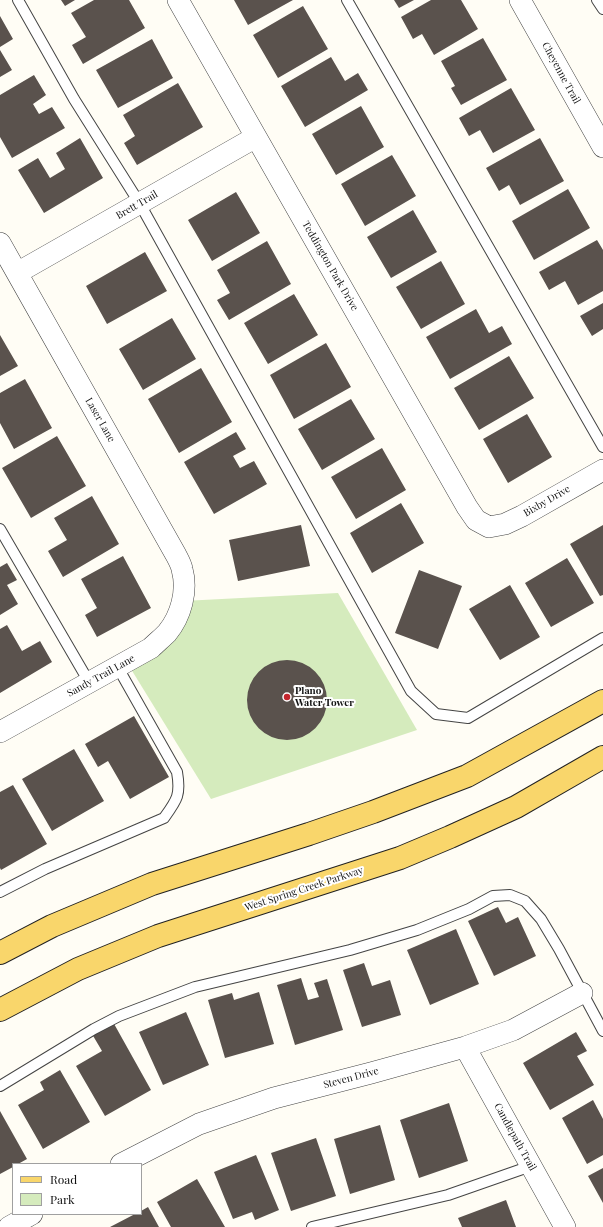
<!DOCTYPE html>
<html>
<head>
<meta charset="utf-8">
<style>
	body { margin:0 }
	#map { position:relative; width:603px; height:1227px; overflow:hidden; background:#fffdf5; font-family:"Playfair Display",serif }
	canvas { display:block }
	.legend { position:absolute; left:12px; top:1163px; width:130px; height:52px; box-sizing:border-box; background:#fff; border:1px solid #a0a0a0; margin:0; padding:5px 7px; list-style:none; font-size:12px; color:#111 }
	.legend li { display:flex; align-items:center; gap:8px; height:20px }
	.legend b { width:20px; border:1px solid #a0a0a0 }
</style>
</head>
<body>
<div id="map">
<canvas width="603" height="1227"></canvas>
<ul class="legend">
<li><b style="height:5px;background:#f9d66b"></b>Road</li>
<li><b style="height:11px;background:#d5ebbd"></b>Park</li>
</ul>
</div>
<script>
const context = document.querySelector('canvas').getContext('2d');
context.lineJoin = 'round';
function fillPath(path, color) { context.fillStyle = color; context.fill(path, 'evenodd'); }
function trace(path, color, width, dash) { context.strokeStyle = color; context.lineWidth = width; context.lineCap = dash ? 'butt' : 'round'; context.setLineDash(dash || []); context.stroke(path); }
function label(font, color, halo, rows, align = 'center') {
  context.font = font + ' "Playfair Display",serif'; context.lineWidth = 4; context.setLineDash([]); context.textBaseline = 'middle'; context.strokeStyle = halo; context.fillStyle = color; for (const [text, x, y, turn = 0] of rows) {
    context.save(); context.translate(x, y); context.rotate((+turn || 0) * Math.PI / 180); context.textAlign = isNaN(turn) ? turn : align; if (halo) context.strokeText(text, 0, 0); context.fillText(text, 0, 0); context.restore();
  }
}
fillPath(new Path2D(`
	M338,593L417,730L211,799L126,661L183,601Z`), '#d5ebbd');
fillPath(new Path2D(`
	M61,0H75L65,6Z
	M94,0H129L145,28L83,64L72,45L86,37L71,13Z
	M234,0H293L248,25Z
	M394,0H414L399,8Z
	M431,0H461L478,29L434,55L422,34L413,39L401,17Z
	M303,6L328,49L278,78L253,35Z
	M0,16L13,39L0,47Z
	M483,38L507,80L461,105L451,88L455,86L441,61Z
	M152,39L173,78L118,108L96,70Z
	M0,50L12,70L0,77Z
	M331,57L345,81L358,73L368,90L305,127L281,86Z
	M34,75L46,95L33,104L39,114L52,107L65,128L12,158L0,137V95Z
	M178,83L203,127L137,165L124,143L135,136L123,115Z
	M511,88L535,130L493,153L480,130L469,136L459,118Z
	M361,106L384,147L336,175L312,134Z
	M80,138L103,178L44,213L18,170L38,158L50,178L65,169L56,153Z
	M540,138L564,181L520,205L509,185L499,191L486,168Z
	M392,155L416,196L365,226L341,184Z
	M568,189L590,228L534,260L512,221Z
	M236,192L260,233L212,261L188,220Z
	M413,210L437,252L391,278L367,237Z
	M597,240L603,250V291L578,305L565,281L549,290L539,272Z
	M267,241L291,284L229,320L217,300L230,293L217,270Z
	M145,252L167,291L107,324L86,286Z
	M441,261L465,304L421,329L396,287Z
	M294,294L318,335L268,364L244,323Z
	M603,303V329L592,336L580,316Z
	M476,309L489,333L502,326L512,344L450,379L426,337Z
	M172,318L196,359L143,390L119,349Z
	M0,335L18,366L0,376Z
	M326,343L351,387L294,419L270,375Z
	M509,356L534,398L479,430L454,388Z
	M201,368L232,422L179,453L148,399Z
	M25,379L52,428L14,449L0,423V393Z
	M351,399L375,439L322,470L298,429Z
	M527,414L552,457L508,483L483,439Z
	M236,432L246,449L233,456L240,468L254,461L267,484L214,514L184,462Z
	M57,436L86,486L31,518L2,468Z
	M382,448L406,490L356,519L331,477Z
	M92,496L119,544L63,577L48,551L67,540L54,518Z
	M401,503L424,543L372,573L350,533Z
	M301,525L310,566L238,581L229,540Z
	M603,525V595L600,596L570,544Z
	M123,556L151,608L97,637L85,615L97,608L81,579Z
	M567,558L594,603L551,627L525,583Z
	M7,563L17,580L7,585L18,604L0,615V567Z
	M419,570L462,586L438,649L395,633Z
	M510,585L540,637L500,660L469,609Z
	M7,625L22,651L40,641L52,662L0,693V629Z
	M247 700a40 40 0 1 1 80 0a40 40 0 1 1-80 0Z
	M134,716L169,777L130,799L108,761L98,767L85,744Z
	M74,749L104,801L52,831L22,779Z
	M13,785L47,844L1,870L0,868V792Z
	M498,907L506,923L518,917L536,956L494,976L468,921Z
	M456,929L479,984L430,1005L407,950Z
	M364,963L372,986L390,980L401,1015L362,1027L343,970Z
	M301,978L308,1000L319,997L314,983L327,979L343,1030L295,1045L277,985Z
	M259,992L274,1044L225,1058L208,1000L232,993L234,1000Z
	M186,1012L209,1065L163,1085L139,1032Z
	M113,1022L151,1090L105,1116L76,1066L102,1051L92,1034Z
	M576,1032L587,1051L577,1056L594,1085L550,1110L523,1063Z
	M60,1070L90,1122L43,1149L18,1105L44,1090L40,1082Z
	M593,1100L603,1119V1155L587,1164L562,1118Z
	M449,1103L468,1161L419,1178L400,1120Z
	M0,1111L27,1159L18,1164H13V1167L0,1174Z
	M380,1125L395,1180L350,1194L334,1139Z
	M316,1138L336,1196L291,1211L271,1153Z
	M256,1155L279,1210L255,1220L252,1212L233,1219L214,1172Z
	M603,1168V1203L588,1176Z
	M197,1179L225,1227H171L157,1202Z
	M506,1200L516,1227H462L458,1218Z
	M148,1207L159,1227H110L135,1214H141V1211Z`), '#5a524d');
const service = new Path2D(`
	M18,0L74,99L140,204L411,691L436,714L468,718L603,638
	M347,0L603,447
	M597,0L603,9
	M0,529L89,682
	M0,892L45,869L164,818C177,800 181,795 177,772L117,666
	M0,1086L94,1029L119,1016L195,987L350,950L417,930L469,909L493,896L510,895L525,901L541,919L559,949L603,1031
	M312,1227L448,1195L531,1166`);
const minor = new Path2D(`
	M178,0L467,507L476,520L489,527L505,524L522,516L603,470
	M520,0L603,147
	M0,243L176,555C178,559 181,564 182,569C188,591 181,616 167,633C162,638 156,643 151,648L0,732
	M17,273L256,137
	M465,1047L565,1227
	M121,1164L199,1124L274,1098L371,1073L465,1047L513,1030L582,993
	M9,1227L32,1214`);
const primary = new Path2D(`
	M0,953L52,926L152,884L309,834L373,812L467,776L603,701
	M0,1010L78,969L158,936L400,858L450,837L516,807L603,757`);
trace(service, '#444', 12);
trace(minor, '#444', 22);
trace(primary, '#222', 24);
trace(service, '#fff', 10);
trace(minor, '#fff', 21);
trace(primary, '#f9d66b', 22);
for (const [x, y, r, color] of [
	[287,697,4,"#c4262e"]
]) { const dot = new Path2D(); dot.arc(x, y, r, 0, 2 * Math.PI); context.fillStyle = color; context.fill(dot); trace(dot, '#fff', 1.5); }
label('10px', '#111', '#fff', [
	["Cheyenne Trail",561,73,61],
	["Brett Trail",137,205,-30],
	["Teddington Park Drive",330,266,60],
	["Laser Lane",100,420,60],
	["Bixby Drive",547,501,-30],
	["Sandy Trail Lane",101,676,-29],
	["West Spring Creek Parkway",304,889,-18],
	["Steven Drive",351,1078,-15],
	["Candlepath Trail",515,1137,61]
]);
label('bold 10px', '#111', '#fff', [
	["Plano",295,691],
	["Water Tower",295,703]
], 'left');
</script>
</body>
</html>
